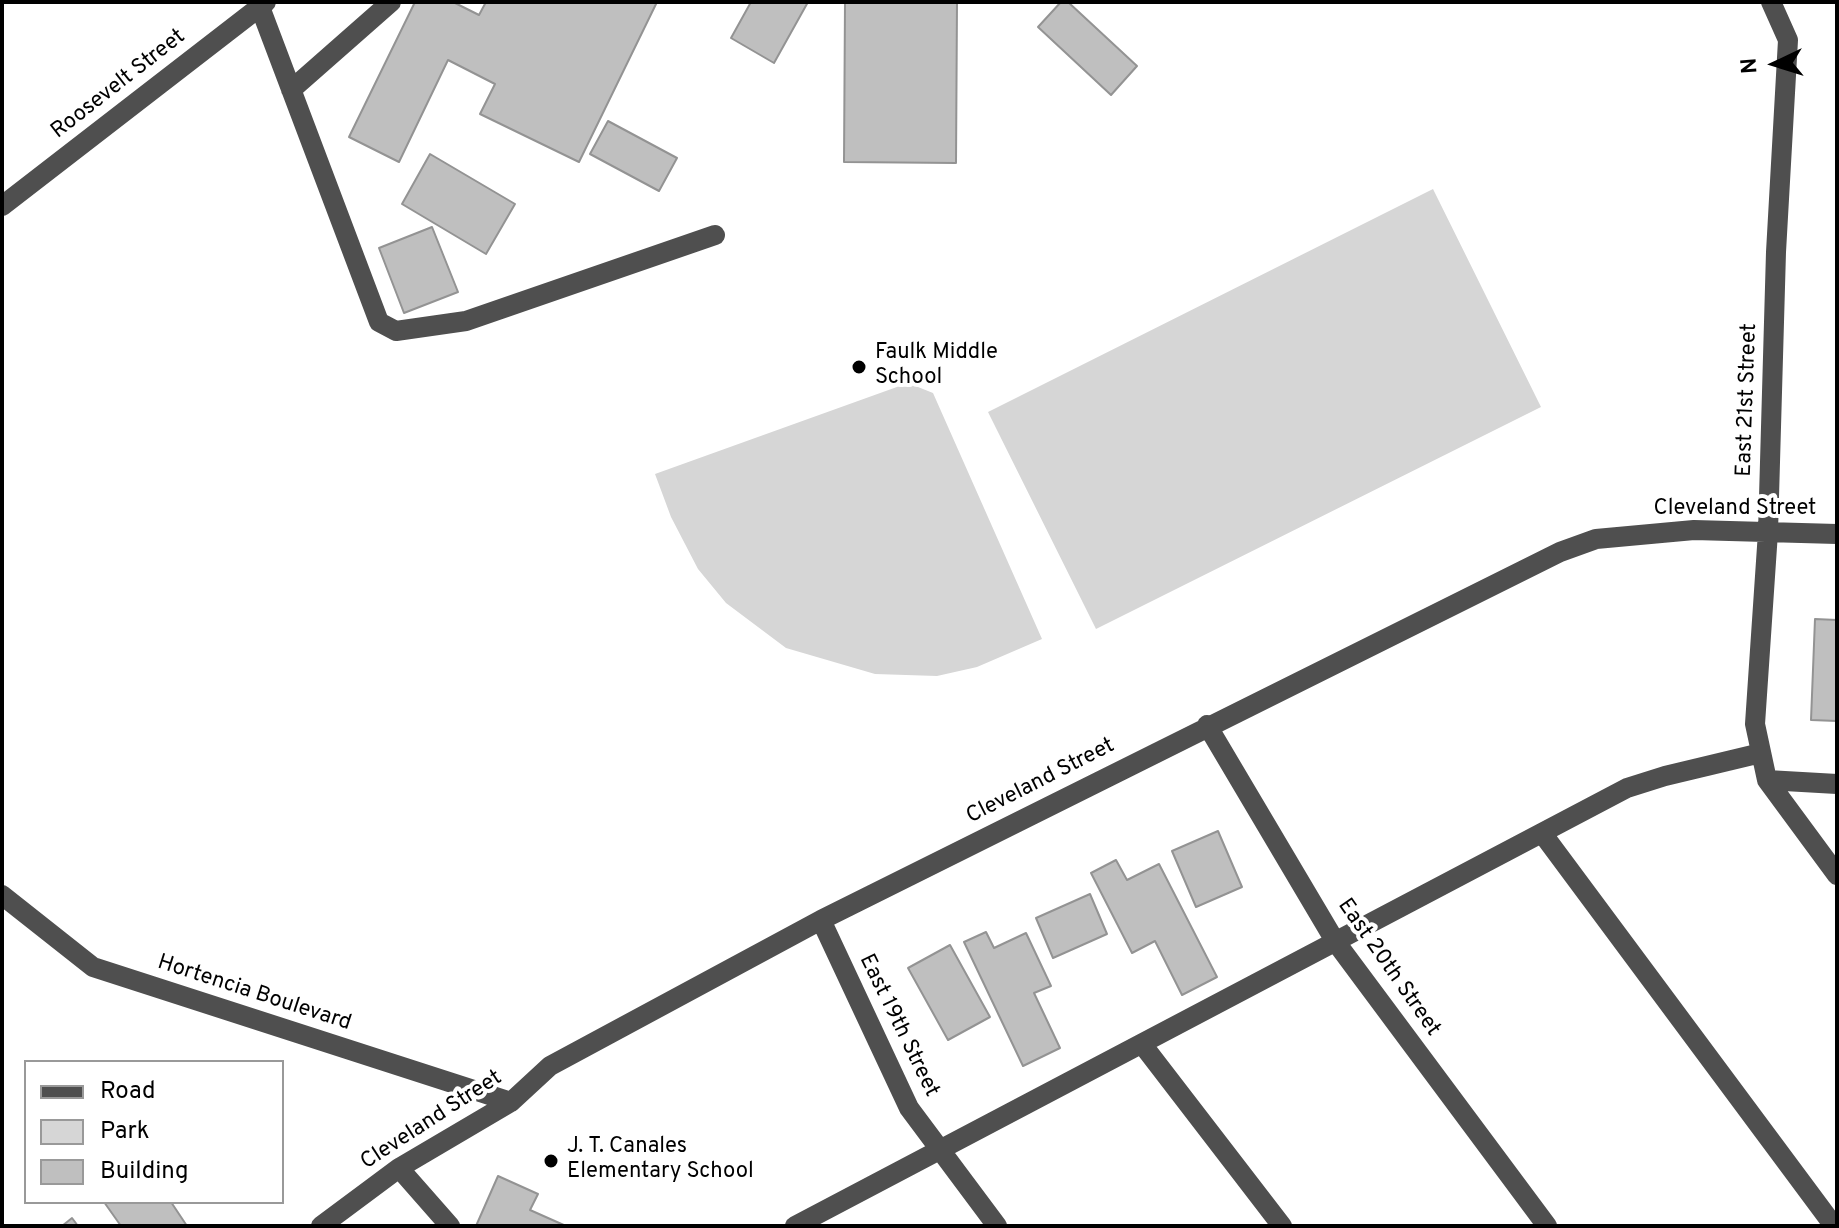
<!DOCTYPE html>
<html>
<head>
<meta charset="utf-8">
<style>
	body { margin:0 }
	#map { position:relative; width:1839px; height:1228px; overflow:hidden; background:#fff; font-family:Overpass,sans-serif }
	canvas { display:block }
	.frame { position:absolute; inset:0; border:4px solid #000; pointer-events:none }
	.legend { position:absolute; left:24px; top:1060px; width:260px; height:144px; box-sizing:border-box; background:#fff; border:2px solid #999; margin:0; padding:10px 14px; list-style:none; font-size:24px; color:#000 }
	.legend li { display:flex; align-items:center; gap:16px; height:40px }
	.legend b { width:40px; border:2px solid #999 }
	.north { position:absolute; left:1735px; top:24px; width:80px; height:80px; -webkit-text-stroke:6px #fff; paint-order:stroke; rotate:266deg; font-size:22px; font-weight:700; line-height:32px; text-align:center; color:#000 }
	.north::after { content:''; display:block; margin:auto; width:28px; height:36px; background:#000; clip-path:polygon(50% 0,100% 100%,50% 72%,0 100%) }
</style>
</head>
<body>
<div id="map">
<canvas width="1839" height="1228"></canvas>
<div class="frame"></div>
<ul class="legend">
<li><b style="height:10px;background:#4f4f4f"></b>Road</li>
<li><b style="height:22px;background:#d6d6d6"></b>Park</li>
<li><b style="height:22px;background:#bfbfbf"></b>Building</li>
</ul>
<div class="north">N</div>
</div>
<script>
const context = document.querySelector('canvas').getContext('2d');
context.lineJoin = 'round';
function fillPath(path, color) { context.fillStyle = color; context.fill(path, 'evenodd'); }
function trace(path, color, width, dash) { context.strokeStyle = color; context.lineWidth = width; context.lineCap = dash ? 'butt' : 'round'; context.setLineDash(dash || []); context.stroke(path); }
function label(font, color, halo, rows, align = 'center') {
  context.font = font + ' Overpass,sans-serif'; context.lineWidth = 8; context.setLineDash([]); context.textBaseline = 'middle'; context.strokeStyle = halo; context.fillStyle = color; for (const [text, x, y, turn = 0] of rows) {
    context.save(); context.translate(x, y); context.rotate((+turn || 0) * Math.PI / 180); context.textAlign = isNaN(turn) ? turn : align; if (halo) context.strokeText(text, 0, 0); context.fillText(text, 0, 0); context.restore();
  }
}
fillPath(new Path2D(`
	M1433,189L1541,407L1096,629L988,412Z
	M908,383L933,393L1042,639L977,667L937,676L875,674L786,648L726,603L698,569L671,517L655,474Z`), '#d6d6d6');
const building = new Path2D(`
	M415,2H453L479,15L486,2H657L579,162L480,114L495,84L448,60L399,162L349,137Z
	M751,2H808L774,63L731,38Z
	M845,2H957L956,163L844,162Z
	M1061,2H1068L1137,66L1111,95L1038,27Z
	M608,121L677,158L659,191L590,154Z
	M430,154L515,204L486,254L402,204Z
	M432,227L458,292L404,313L379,248Z
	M1815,619L1837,620V721L1811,720Z
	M1218,831L1242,887L1196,907L1172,851Z
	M1116,860L1127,880L1159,864L1217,977L1182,995L1155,941L1132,953L1091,873Z
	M1090,894L1107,934L1053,958L1036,918Z
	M986,932L994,948L1026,933L1051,986L1034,993L1060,1048L1023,1066L964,942Z
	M950,945L990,1017L948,1040L908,968Z
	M498,1176L538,1194L530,1210L566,1226H476Z
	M104,1202H171L187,1226H121Z
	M72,1218L78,1226H62Z`);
fillPath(building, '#bfbfbf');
trace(building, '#939393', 2);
trace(new Path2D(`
	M1771,2L1788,40L1776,252L1768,532L1755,724L1767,780L1837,875
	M260,7L379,322L396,331L466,321L715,235
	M291,90L391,2
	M2,206L266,2
	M1207,725L1335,941L1547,1226
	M1767,780L1837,784
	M1542,833L1834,1226
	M2,895L93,967L511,1102
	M821,920L909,1108L997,1226
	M1142,1044L1282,1226
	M399,1168L450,1226
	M321,1226L399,1168L511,1102L550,1066L821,920L1560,552L1596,539L1694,530L1837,534
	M795,1226L1627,788L1665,776L1761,753`), '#4f4f4f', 20);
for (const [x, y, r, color] of [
	[859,367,8,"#000"],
	[551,1161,8,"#000"]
]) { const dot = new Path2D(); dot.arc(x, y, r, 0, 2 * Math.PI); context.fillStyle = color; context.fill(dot); trace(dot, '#fff', 3); }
label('22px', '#000', '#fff', [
	["Roosevelt Street",119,85,-38],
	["East 21st Street",1748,400,-88],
	["Cleveland Street",1735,510],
	["Cleveland Street",1041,782,-27],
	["East 20th Street",1388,968,55],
	["Hortencia Boulevard",254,994,18],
	["East 19th Street",898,1026,64],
	["Cleveland Street",432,1121,-33]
]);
label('22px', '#000', '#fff', [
	["Faulk Middle",875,354],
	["School",875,379],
	["J. T. Canales",567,1148],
	["Elementary School",567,1173]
], 'left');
</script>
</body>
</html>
